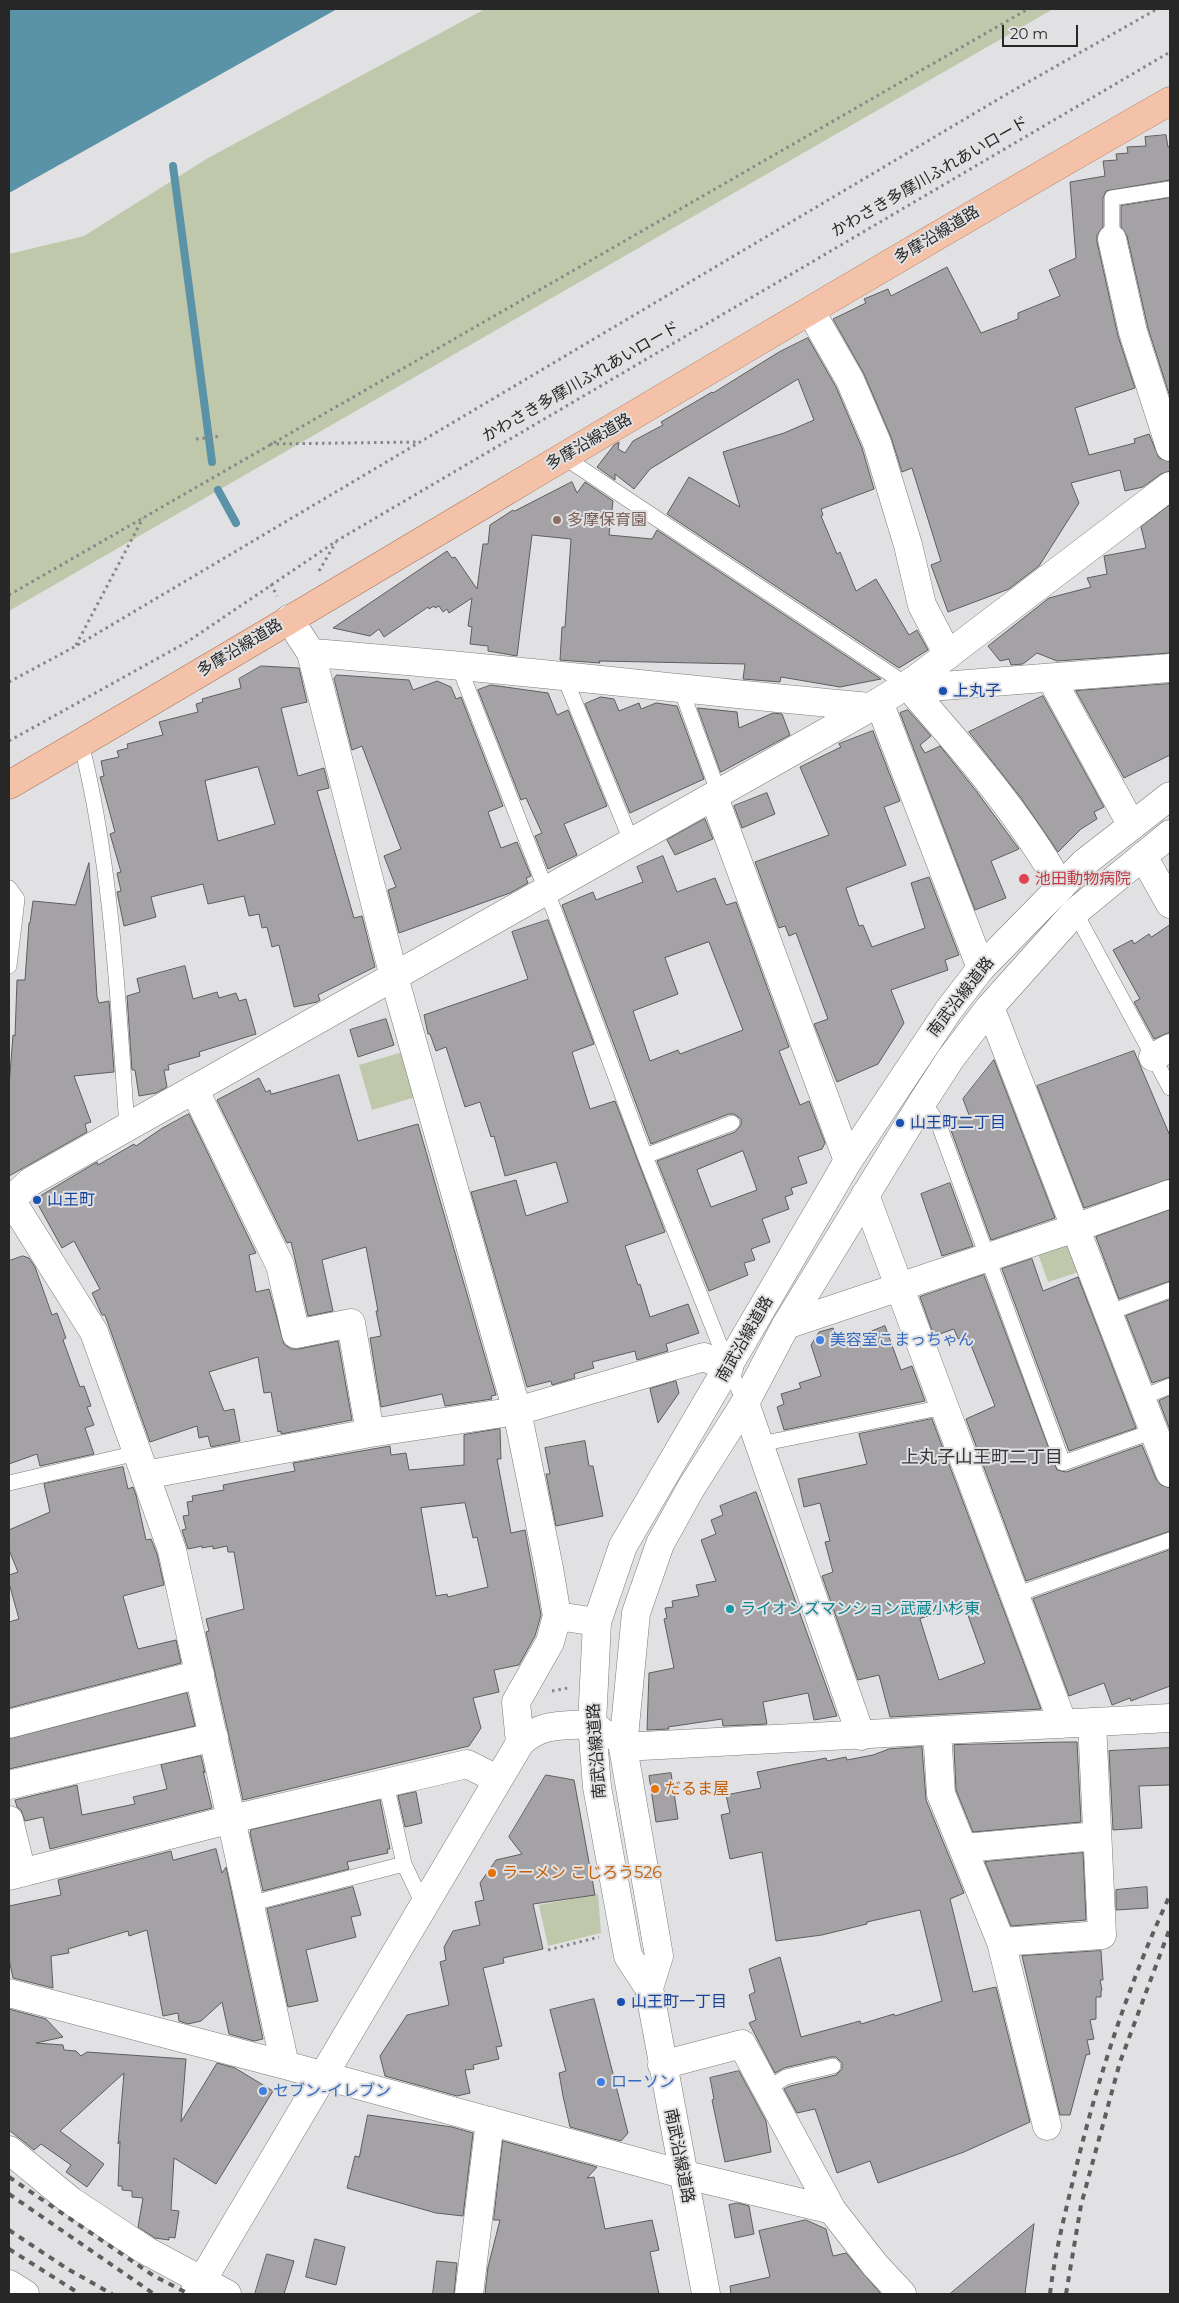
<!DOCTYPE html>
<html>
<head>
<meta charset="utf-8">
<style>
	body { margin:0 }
	#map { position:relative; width:1179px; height:2303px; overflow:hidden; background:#e1e1e3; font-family:Montserrat,sans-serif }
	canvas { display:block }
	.frame { position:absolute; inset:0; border:10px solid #272728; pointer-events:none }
	.scale { position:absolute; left:1002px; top:25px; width:76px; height:22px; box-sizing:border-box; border:2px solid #272728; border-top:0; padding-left:6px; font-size:15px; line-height:18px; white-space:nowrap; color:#272728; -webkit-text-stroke:4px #e1e1e3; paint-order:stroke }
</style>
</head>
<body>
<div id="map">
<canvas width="1179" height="2303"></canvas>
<div class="frame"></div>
<div class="scale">20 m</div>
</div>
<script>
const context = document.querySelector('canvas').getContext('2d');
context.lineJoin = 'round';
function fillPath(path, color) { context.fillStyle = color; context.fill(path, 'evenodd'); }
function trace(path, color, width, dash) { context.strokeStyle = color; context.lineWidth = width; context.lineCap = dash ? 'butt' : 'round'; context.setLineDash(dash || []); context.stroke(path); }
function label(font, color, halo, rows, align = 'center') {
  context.font = font + ' Montserrat,"Noto Sans JP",sans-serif'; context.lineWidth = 4; context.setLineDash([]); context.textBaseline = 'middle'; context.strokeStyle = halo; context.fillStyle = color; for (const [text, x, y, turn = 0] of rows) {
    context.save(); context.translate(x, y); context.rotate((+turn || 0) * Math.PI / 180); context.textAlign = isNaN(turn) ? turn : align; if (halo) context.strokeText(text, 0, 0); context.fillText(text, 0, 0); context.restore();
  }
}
fillPath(new Path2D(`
	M485,9H1053L9,611V254L84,236L208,158Z
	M406,1051L419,1096L372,1110L359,1065Z
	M1069,1237L1088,1269L1048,1282L1036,1248Z
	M598,1894L601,1933L548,1946L539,1905Z`), '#c0c8ac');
fillPath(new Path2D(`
	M9,9H337L9,193Z`), '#5a92a7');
trace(new Path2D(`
	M173,166L212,462
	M218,490L236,523`), '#5a92a7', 8);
const building = new Path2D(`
	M1166,135L1168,147L1170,146V180L1106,191L1103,198V227L1097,235V242L1118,336L1135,388L1075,408L1089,455L1135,443L1134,439L1149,434L1159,458L1170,462V471L1161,474L1143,487L1125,491L1120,470L1071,483L1079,503L1039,566L1009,589L948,612L931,565L941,561L912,468L902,472L891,437L864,374L833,319L866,303L864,299L888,289L891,296L947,267L981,333L1018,319V313L1060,296L1049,270L1076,258L1070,182L1105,176L1103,161L1117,160L1116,154L1128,153L1127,147L1146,146L1145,137Z
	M1170,198V397L1148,328L1127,236L1121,227V206Z
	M808,338L836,387L862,448L874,489L821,509L823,515L821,516L837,554L840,552L856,591L876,579L909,635L917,630L928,650L899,668L667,514L689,477L740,507L723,452L784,433L814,420L798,379L650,469L634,489L615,474V480L597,467L614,445L619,442L618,449L625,453L633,441L663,425L661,422L712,392L713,393L779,352Z
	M572,482L577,493L585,482L613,501L609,535L652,539L657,530L881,679L840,687L781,677L780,682L743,679L745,664L599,661L600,663L560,660L562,627H565L571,539L532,535L517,656L488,651V646L470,644L472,627L468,626L472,598L449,613L447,609L443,612L439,606L435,608L434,606L429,609L428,607L384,637L379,629L370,636L333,628L447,551L452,558L455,557L477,589L483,544H488L490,525L513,510L514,511Z
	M1170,505V653L1057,661L1037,653L1023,664L1011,665L1009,659L1000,661L988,646L1049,598L1091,587L1087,578L1107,574L1104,556L1146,548L1141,527Z
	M261,666L299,668L307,702L281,708L298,776L324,768L329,788L317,791L354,918L362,916L375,967L318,995L320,1000L317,1002L294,1007L279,945L272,947L267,927L262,928L259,914L249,916L244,896L208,904L203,884L151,897L156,917L124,926L117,892L121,891L117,873L121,872L110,834L115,832L100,777L104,776L101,761L119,757L117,751L128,748L127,744L163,735L159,722L198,712L196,704L203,702L202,699L241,688L239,679ZM258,767L275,824L218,841L205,781Z
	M337,675L409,680L413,690L437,681L451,687L456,699L461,697L503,806L488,812L501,848L517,842L531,876L526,878L528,883L510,893L399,933L388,890L396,887L384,856L401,849L362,746L352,750L334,679Z
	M1170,684V755L1124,778L1076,691Z
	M491,685L548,693L557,715L568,710L607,806L564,824L577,855L548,869L535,836L542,833L526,798L521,800L478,690Z
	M1043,696L1104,807L1094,812L1097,819L1081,829L1058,852L1021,798L969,732Z
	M601,697L614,699L619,711L639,703L641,709L656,703L677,706L704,779L630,813L585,704Z
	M698,708L737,712L739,728L773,713L782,714L790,735L721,772Z
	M908,710L931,736L920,745L925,753L940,746L977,792L1019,849L991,861L1006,898L975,910L900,713Z
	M873,731L900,801L884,807L906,865L846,888L859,926L863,925L872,947L925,928L911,883L929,877L959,955L945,960L948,970L891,990L904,1023L878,1064L837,1082L814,1024L828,1019L796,933L789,936L785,926L779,928L755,862L829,835L800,767L841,747L839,744Z
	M767,793L775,814L742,828L734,806Z
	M705,819L713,839L675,855L667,840Z
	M663,856L677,892L715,878L726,905L736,902L789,1047L779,1051L800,1105L809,1101L825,1143L822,1149L798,1157L807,1183L791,1188L793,1194L785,1197L789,1209L762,1219L770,1242L751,1249L755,1260L744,1263L748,1275L709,1291L657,1161L735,1132L741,1125V1119L734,1114H729L651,1144L562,905L593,892L596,900L643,882L637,867ZM709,942L743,1030L680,1054L678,1050L650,1061L633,1011L678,994L665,958ZM743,1151L757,1190L711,1207L697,1170Z
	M89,863L97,997L99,1003L109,1001L114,1072L74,1076L91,1122L85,1124L87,1132L9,1176V1087L13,1035L15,1036L17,980H25L29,923H30L33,901L75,905Z
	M548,920L594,1044L572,1052L590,1109L615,1101L665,1232L625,1246L638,1285L640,1284L650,1317L688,1304L699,1333L666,1344L668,1351L637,1360L635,1351L592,1362L594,1368L574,1374L575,1378L552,1385L551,1381L527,1387L471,1192L516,1180L526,1216L568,1202L556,1162L505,1176L494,1136L491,1137L480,1102L465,1107L446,1047L436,1051L430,1034H428L424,1015L528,979L512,932Z
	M1170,925V1032L1154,1039L1134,1002L1140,999L1113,950L1132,940L1134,944L1149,934L1151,937Z
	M185,966L193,999L217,992L219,998L236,993L239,1001L246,999L256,1034L199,1052L200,1056L168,1065L169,1070H164L167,1087L156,1093L139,1096L135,1070H132L127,996L140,992L137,979Z
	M386,1019L394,1045L358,1057L350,1030Z
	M1134,1051L1170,1136V1179L1084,1208L1037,1086Z
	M994,1060L1055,1218L991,1240L948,1122L969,1115L963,1099Z
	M339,1075L358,1141L418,1124L496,1395L491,1396L492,1399L445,1406L442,1394L381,1407L370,1338L381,1336L376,1311H378L366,1247L322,1260L333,1311L308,1316L291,1242L287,1243L217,1100L259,1078L266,1092L270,1090L271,1094Z
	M189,1114L256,1253L249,1255L256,1292L269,1289L284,1344L291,1349H299L338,1341L352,1420L281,1434V1431L278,1432L271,1392L264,1393L258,1357L209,1372L224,1411L234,1409L240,1441L211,1447L208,1436L199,1438L197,1426L150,1442L105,1315H102L92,1293L100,1289L74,1241L62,1248L35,1199L97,1162L98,1165L134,1144L136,1146L161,1129Z
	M950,1183L973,1246L942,1256L921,1194Z
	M1170,1210V1281L1119,1299L1096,1237Z
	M23,1256L29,1258L35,1267L52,1315L57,1313L66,1338L63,1340L80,1387L84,1386L91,1406L87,1407L94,1425L85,1428L94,1454L40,1466L37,1454L9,1464V1261Z
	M1032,1259L1043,1291L1078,1277L1136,1428L1069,1451L1002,1269Z
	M984,1275L1057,1470L1066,1472L1142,1445L1156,1479L1161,1485L1170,1488V1531L1026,1581L966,1419L995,1406L967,1335L958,1339L954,1329L934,1336L920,1297Z
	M1170,1300V1377L1152,1383L1126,1316Z
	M885,1326L901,1370L912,1366L925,1401L784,1430L777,1407L784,1404L781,1394L801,1388L799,1383L821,1376L811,1345L819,1332L833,1328L838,1344Z
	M676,1381L679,1393L658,1423L650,1389Z
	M1170,1396V1430L1159,1401Z
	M932,1419L1041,1709L890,1717L879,1675L858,1680L822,1576L833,1572L825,1542L830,1541L820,1503L804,1507L798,1479L867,1464L859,1434ZM964,1604L985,1663L939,1680L920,1619Z
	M500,1429L501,1459H497L511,1533L525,1530L541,1615L535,1636L519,1665L494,1670L499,1692L473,1698L481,1728L469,1746L243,1800L206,1632L209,1631L206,1619L244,1609L234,1552H228L227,1546L213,1549V1546L202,1548V1546L188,1549L182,1530L186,1529L183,1516L189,1515L187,1502L193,1501L192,1496L224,1490L223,1485L295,1471L293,1463L390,1446L391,1455L406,1453L409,1470L464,1465V1435ZM465,1503L473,1538L477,1537L488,1587L448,1597L447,1594L436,1596L421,1508Z
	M585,1441L589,1466H593L603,1516L556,1526L546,1474H550L545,1448Z
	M123,1467L128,1489L133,1487L136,1495L146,1540L151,1539L157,1554L164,1585L123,1596L138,1649L176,1640L181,1663L9,1708V1622L19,1619L9,1583V1575L18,1572L9,1550V1530L50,1512L44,1484Z
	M756,1492L837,1716L814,1720L808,1693L763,1702L767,1724L723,1726L722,1719L668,1727L669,1729L647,1730L649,1673L674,1668L664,1619L667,1618L665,1608L673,1607L672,1601L699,1596L696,1585L716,1581L701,1540L716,1534L711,1520L723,1515L720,1506Z
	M1170,1550V1686L1131,1701L1130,1698L1112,1705L1104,1683L1069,1696L1033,1599Z
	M187,1693L195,1726L9,1769V1739Z
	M1064,1742H1077L1081,1822L973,1832L956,1790L954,1745Z
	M922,1747L926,1800L964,1893L950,1899L973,1992L996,1987L1030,2122L964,2152L878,2183L870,2161L837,2173L815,2109L797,2113L784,2089L790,2086L836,2075L842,2069V2063L836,2057H831L784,2068L775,2073L749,2023L756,2020L749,1995L755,1992L749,1969L780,1957L801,2037L860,2021L861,2024L894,2014L895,2016L942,2001L920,1910L867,1922V1924L822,1935L776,1941L762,1852L730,1859L721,1815L730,1813L726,1795L761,1788L757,1772L826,1758L827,1761L846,1757L847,1760L873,1755L889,1749Z
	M1170,1748V1785L1139,1786L1142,1828L1113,1830L1109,1751Z
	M201,1756L205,1773L203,1771L212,1808L50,1849L43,1817L25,1821L21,1810L17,1807L15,1800L77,1785L82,1815L135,1804L133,1797L167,1789L161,1765Z
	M671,1773L678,1819L656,1822L649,1776Z
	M546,1775L574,1780L595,1895L533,1904L543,1949L503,1958L504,1963L483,1968L502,2046L496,2047L499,2059L473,2065L474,2069L465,2070L470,2093L457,2096L385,2076L380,2056L407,2015L449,2005L440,1962L446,1960L444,1947L453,1931L480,1925L475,1902L484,1900L480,1883L496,1860L522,1854L509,1837Z
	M416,1792L422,1823L405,1827L398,1796Z
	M380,1800L390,1849H387L388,1853L347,1862L349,1869L263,1891L250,1833L251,1830Z
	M216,1849L222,1873L226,1867L263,2039L254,2041L229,2034L222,2002L201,2021L188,2024L179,2021L178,2013L163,2016L147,1930L129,1936L128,1931L68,1949L69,1953L51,1956L53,1988L13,1978L9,1959V1906L61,1895L58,1880L171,1851L173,1860Z
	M1083,1853L1086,1920L1011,1926L985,1862Z
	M353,1887L361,1915L351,1917L356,1937L306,1950L318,2001L288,2007L267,1909Z
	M1147,1887L1148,1908L1116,1910V1890Z
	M1101,1951L1103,1980H1100L1102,1990L1101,1991V1997H1096V2019L1090,2020L1094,2039L1087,2040L1090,2054L1086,2055L1070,2115H1060L1022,1956Z
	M594,1999L628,2133L621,2141L570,2127L563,2096L559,2073L566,2071L550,2010Z
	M9,2009L46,2019L63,2037L36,2043L63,2045L64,2050L76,2051L81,2056L87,2052L186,2059L181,2122L217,2063L235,2068L273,2091L216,2184L174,2158L171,2210L179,2211L175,2238L169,2237V2240L155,2238L138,2227L143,2198L132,2197V2191L122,2190V2186H118L120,2141L118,2144L124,2073L60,2131L104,2164L87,2187L66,2172L71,2165L41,2144L34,2150L9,2130Z
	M739,2071L766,2121L771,2152L725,2162L712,2100L714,2099L710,2078Z
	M368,2115L452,2127L473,2133L463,2216L436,2213L347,2188L355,2156L359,2157Z
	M503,2141L597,2167L587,2178L594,2177L605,2229L652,2220L659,2250L650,2252L659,2294H485L488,2267L500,2220H494Z
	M738,2203L749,2206L754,2234L735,2238L729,2205Z
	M806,2220L826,2229L833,2256L846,2253L881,2294H731L730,2286L770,2277L759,2231Z
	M1034,2224L1025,2294H950Z
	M315,2239L345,2247L336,2285L306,2277Z
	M267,2254L294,2261L284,2294H255Z
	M437,2261L457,2263L454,2294H433Z`);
fillPath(building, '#a4a2a4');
trace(building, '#5e5d5e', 1);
const lane = new Path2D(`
	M1112,239V198L1170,189
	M564,457L907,685
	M458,664L555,913L645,1156L729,1368L745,1403
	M564,676L632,843
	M681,689L719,794
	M81,743C112,866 118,1001 127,1127
	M9,888L17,899L9,966
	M1075,912L1170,1088
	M923,1101L939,1125L1063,1463L1154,1431
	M645,1156L732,1123
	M1108,1313L1170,1290
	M1141,1398L1170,1386
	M760,1444L944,1407
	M9,1483L137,1453
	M1015,1595L1170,1540
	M386,1784L404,1864L424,1906
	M249,1904L404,1864
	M767,2089L786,2077L833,2066`);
const street = new Path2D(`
	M1112,239L1133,332L1170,447
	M811,312L850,380L877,443L908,545L922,605L948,655
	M289,619L311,653C498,667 684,690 871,707
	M311,653L394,977L517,1411L549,1568L557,1616L550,1642L516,1702L520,1743
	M1051,678L1132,826
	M907,685L930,687L1170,668
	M907,685C963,749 1019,812 1061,887
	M879,702L981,968
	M714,797L848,1161
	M1143,856L1170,904
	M990,1007L1170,1473
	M1153,1057L1170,1048
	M194,1089L280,1265L296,1334L351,1323L370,1433
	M865,1195L1063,1724
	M11,1200L94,1332L172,1550L285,2065
	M786,1325L1075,1228L1170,1194
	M745,1403L861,1736
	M145,1475L370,1433L517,1411L704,1357L729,1368
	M557,1616L597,1622
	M9,1724L200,1674
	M937,1731L941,1794L1001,1942L1047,2126
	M623,1747L1170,1718
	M9,1785L214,1737
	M9,1820L22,1873
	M964,1848L1097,1836
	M9,1876L232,1819L467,1764L497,1779
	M1001,1942L1102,1935L1092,1722
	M9,1993L285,2065L682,2174L832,2210
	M662,2065L742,2044L832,2210L875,2265L902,2294
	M9,2150L71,2201L145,2250L227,2294
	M9,2284L25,2294
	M469,2294L490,2121`);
const secondary = new Path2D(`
	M9,1202L30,1182L871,707L916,679L1170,486
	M649,1988L659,1956L623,1747L636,1613L660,1544L691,1488L745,1403L786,1325L923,1101L951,1058L990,1007L1075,912L1170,834
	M194,2294L520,1743C542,1722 563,1726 592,1724L606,1735
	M706,2294L649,1988L628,1956L597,1787L592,1724L597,1622L623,1546L848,1161L948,1011L981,968L1084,863L1170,796`);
const primary = new Path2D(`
	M9,785C397,559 780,324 1170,101`);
trace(lane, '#7b7c7d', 16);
trace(street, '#7b7c7d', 29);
trace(secondary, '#7b7c7d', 29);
trace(primary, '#a77256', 29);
trace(new Path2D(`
	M196,439L222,436
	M270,444L419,442
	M319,571L336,542
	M271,584L277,596
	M9,595L1028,9
	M76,645L143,518
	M9,682L76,646L1007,94L1157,9
	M9,741L187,642L338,540L1170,52
	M552,1691L568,1688
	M548,1950L599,1937`), '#878789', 3, [2.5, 4]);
trace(lane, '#fff', 15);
trace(street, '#fff', 28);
trace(secondary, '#fff', 28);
trace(primary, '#f4c2a9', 28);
trace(new Path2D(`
	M9,2177L154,2276L189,2294
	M9,2194L154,2294
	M9,2230L66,2268L112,2294
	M9,2249L80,2294
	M1050,2294C1055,2251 1066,2210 1076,2168C1099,2074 1129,1983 1170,1895
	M1066,2294L1081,2205L1120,2062L1170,1928`), '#5e5e5f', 4, [6, 6]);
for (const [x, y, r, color] of [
	[557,520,5,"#8d6e63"],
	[943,691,5,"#1a4fb4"],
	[1024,879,6,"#e0444e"],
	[900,1123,5,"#1a4fb4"],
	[37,1200,5,"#1a4fb4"],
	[820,1340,5,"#3f7fe0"],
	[730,1609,5,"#0f9aa8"],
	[655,1789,5,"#e8710a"],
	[492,1873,5,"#e8710a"],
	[621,2002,5,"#1a4fb4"],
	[601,2082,5,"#3f7fe0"],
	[263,2091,5,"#3f7fe0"]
]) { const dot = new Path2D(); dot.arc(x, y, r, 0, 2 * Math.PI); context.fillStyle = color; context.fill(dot); trace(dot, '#e1e1e3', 2); }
label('16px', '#272728', '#e1e1e3', [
	["かわさき多摩川ふれあいロード",930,177,-30],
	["多摩沿線道路",937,235,-31],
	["かわさき多摩川ふれあいロード",581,382,-30],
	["多摩沿線道路",589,442,-30],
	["多摩沿線道路",240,648,-31],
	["南武沿線道路",961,997,-52],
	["南武沿線道路",745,1339,-60],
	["南武沿線道路",597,1751,-94],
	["南武沿線道路",679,2156,79]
]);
label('16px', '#785e54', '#e1e1e3', [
	["多摩保育園",567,520]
], 'left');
label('16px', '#164399', '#e1e1e3', [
	["上丸子",953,691],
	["山王町二丁目",910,1123],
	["山王町",47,1200],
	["山王町一丁目",631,2002]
], 'left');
label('16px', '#be3a42', '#e1e1e3', [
	["池田動物病院",1035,879]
], 'left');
label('16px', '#366cbe', '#e1e1e3', [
	["美容室こまっちゃん",830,1340],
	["ローソン",611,2082],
	["セブン-イレブン",273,2091]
], 'left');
label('16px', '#0d838f', '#e1e1e3', [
	["ライオンズマンション武蔵小杉東",740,1609]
], 'left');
label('16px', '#c56008', '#e1e1e3', [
	["だるま屋",665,1789],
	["ラーメン こじろう526",502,1873]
], 'left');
label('18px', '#363638', '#e1e1e3', [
	["上丸子山王町二丁目",982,1458]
]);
</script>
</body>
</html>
